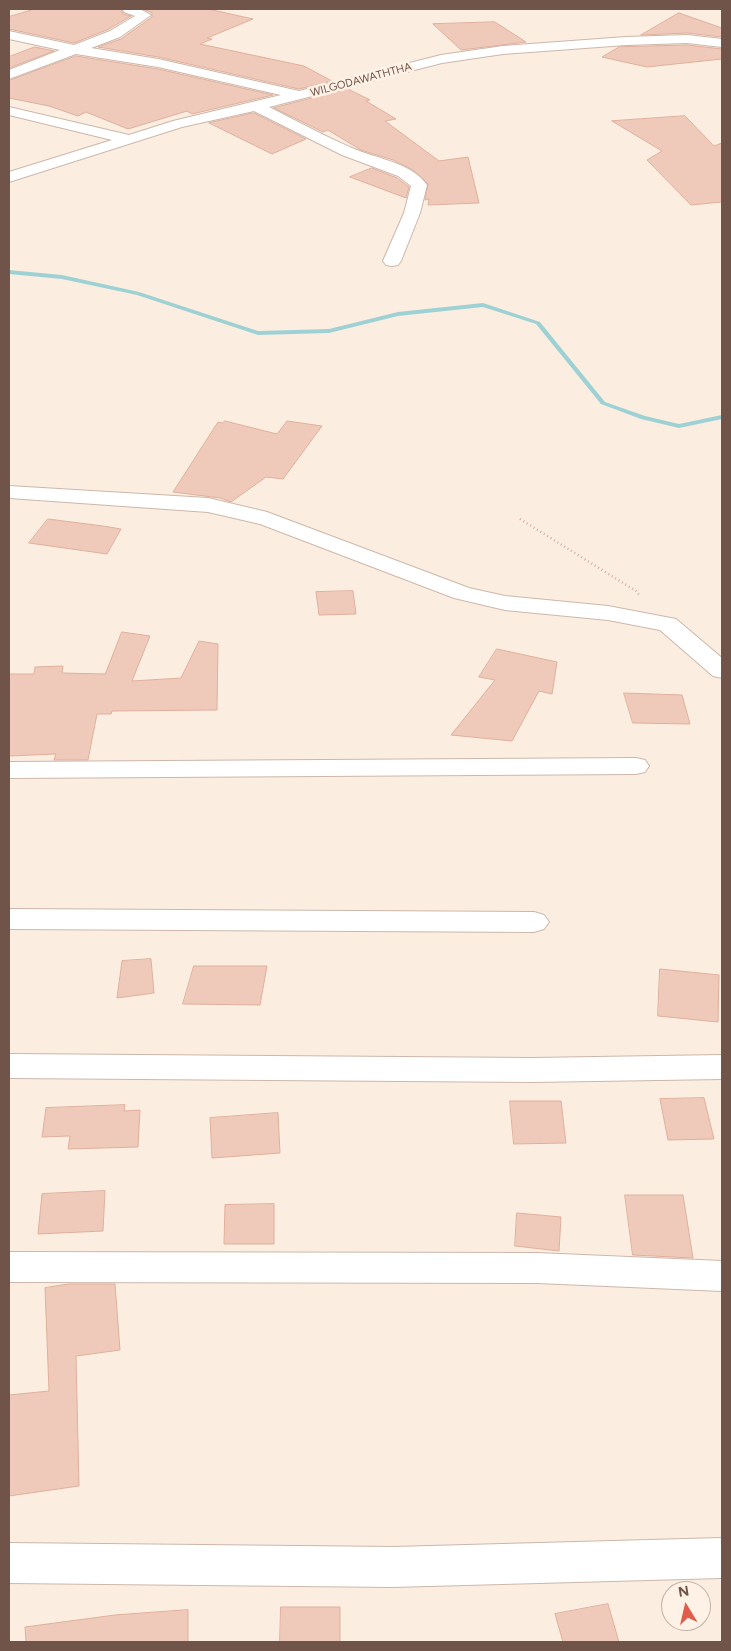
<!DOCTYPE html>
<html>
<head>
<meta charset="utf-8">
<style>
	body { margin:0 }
	#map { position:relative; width:731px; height:1651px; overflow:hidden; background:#fbeee1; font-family:Figtree,sans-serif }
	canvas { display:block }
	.frame { position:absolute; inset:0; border:10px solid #705349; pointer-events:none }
	.north { position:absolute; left:661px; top:1581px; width:50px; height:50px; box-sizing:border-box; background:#fef2e6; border:1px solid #c5b2a7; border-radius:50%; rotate:351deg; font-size:14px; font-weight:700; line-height:20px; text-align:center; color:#705349 }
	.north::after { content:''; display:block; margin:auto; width:18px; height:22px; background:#df5e4b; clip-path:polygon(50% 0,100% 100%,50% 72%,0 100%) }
</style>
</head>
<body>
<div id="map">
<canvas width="731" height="1651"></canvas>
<div class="frame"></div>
<div class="north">N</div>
</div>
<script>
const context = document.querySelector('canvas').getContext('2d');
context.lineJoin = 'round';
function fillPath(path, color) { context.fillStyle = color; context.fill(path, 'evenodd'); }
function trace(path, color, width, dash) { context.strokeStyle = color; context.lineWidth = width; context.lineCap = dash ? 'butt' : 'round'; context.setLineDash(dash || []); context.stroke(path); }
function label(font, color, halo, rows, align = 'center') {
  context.font = font + ' Figtree,sans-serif'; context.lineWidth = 5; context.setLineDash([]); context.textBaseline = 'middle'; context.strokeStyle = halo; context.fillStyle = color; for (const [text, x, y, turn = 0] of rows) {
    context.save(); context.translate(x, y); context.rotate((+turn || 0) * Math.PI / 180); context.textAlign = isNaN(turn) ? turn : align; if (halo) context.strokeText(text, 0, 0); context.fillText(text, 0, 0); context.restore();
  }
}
fillPath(new Path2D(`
	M9,270L62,275L139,292L258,331L329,329L398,312L483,303L540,322L605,402L645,416L679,424L722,415V419L679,428L641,419L601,404L536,324L483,307L398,316L329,333L258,335L137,295L62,279L9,274Z`), '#9ed1d4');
const building = new Path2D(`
	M35,9H121L123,14L131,16L109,29L74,43L9,29V17Z
	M143,9H208L253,19L207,38L212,39L200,44L304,66L332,81L299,89L158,57L98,47L121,39L152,17V13Z
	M679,13L722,28V37L687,33L641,35Z
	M495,22L526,42L461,50L433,24Z
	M687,45L722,49V59L647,67L602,57L619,47Z
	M35,47L54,51L9,68V57Z
	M76,56L158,69L273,95L192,114L187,111L128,129L86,112L78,116L49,106L9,98V81Z
	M348,89L370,100L366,101L396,119L385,121L439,161L468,157L479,203L428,205L429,199L425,200L428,184L413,170L393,160L361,150L328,130L323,132L274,108Z
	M254,113L306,139L272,154L209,123Z
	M685,116L714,146L722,143V202L691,205L647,160L662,151L612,121Z
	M372,168L397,178L409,187L406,198L350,177Z
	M225,421L277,434L287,421L322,426L283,479L266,477L231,502L220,498L173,492L218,422L222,423Z
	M48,519L103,526L121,529L107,554L29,543Z
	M353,591L356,614L319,615L316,592Z
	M122,632L150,636L132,681L181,678L199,641L218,644L217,710L112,711L111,714H97L88,760H54L56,754L9,756V674H34L35,667L63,666L62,673L105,674Z
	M497,649L557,662L552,694L539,691L512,741L451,735L495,680L479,677Z
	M624,693L682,695L690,724L633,723Z
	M151,959L154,993L117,998L122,961Z
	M194,966H267L260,1005L183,1004Z
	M660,969L719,975L718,1022L658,1016Z
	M704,1098L714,1139L668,1140L660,1099Z
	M510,1101H561L566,1143L514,1144Z
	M125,1105L124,1111L140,1110L138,1147L68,1149L70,1136L42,1137L46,1108Z
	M278,1113L280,1153L212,1158L210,1118Z
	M105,1191L103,1231L38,1234L42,1194Z
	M625,1195H683L693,1258L633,1255Z
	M274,1204V1244H224L225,1205Z
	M517,1213L561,1217L559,1251L515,1246Z
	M69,1284H115L120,1350L76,1356L79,1486L9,1496V1395L49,1391L45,1288Z
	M608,1604L619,1642H563L555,1614Z
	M281,1607H340V1642H280Z
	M188,1610V1642H26L25,1627L115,1615Z`);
fillPath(building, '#efcaba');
trace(building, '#e0af9b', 1);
const minor = new Path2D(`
	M123,9H140L151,15L120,37L91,48L158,59L299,91L441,55L503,46L626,37L687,35L722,39V47L687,43L626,45L503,54L442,63L269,107C297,121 324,136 352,148C376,159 411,162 427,185L420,213L401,261L398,265L392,266L386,265L383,261L404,213L411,186L398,176L342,155L254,111L182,127L9,182V172L112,140L9,115V107L129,135L173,121L281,95L158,67L76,54L9,79V70L60,50L9,39V31L74,45L110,31L135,16L124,12Z
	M9,486L208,498L267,512L469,588L505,596L608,606L676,619L722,658V678L713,676L660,630L608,620L505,610L454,598L260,524L208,512L9,498Z
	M636,758L645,760L649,766L645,772L636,774L9,778V762Z
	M9,909L534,912L544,915L549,922L544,929L534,932L9,929Z
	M9,1054L532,1058L722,1055V1079L532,1082L9,1078Z
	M9,1252L537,1253L722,1261V1291L537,1283L9,1282Z
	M722,1538V1578L393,1587L9,1583V1543L393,1547Z`);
trace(minor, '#cdb7ab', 2);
trace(new Path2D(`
	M520,519L636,591L640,596`), '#d3ad9e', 2.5, [1, 3]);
fillPath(minor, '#fff');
label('11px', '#705349', '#fef2e6', [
	["WILGODAWATHTHA",361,80,-15]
]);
</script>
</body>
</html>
